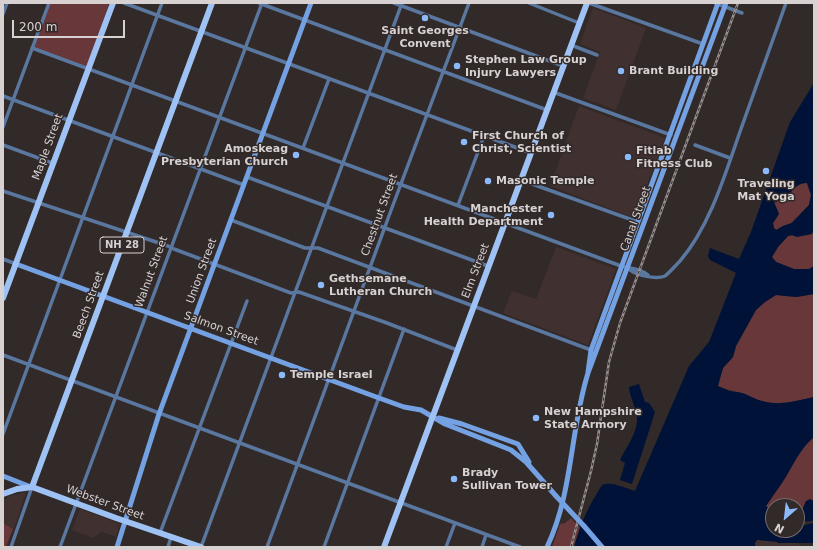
<!DOCTYPE html>
<html>
<head>
<meta charset="utf-8">
<style>
	body { margin:0 }
	#map { position:relative; width:817px; height:550px; overflow:hidden; background:#322929; font-family:"DejaVu Sans",sans-serif }
	canvas { display:block }
	.frame { position:absolute; inset:0; border:4px solid #d7d1d1; pointer-events:none }
	.north { position:absolute; left:765px; top:498px; width:40px; height:40px; box-sizing:border-box; background:#322929; border:1px solid #746c6c; border-radius:50%; rotate:208deg; font-size:11px; font-weight:700; line-height:16px; text-align:center; color:#d7d1d1 }
	.north::after { content:''; display:block; margin:auto; width:14px; height:18px; background:#8bbafc; clip-path:polygon(50% 0,100% 100%,50% 72%,0 100%) }
	.scale { position:absolute; left:12px; top:20px; width:113px; height:18px; box-sizing:border-box; border:2px solid #d7d1d1; border-top:0; padding-left:5px; font-size:12px; line-height:14px; white-space:nowrap; color:#d7d1d1; -webkit-text-stroke:3px #322929; paint-order:stroke }
</style>
</head>
<body>
<div id="map">
<canvas width="817" height="550"></canvas>
<div class="frame"></div>
<div class="north">N</div>
<div class="scale">200 m</div>
</div>
<script>
const context = document.querySelector('canvas').getContext('2d');
context.lineJoin = 'round';
function fillPath(path, color) { context.fillStyle = color; context.fill(path, 'evenodd'); }
function trace(path, color, width, dash) { context.strokeStyle = color; context.lineWidth = width; context.lineCap = dash ? 'butt' : 'round'; context.setLineDash(dash || []); context.stroke(path); }
function label(font, color, halo, rows, align = 'center') {
  context.font = font + ' "DejaVu Sans",sans-serif'; context.lineWidth = 3; context.setLineDash([]); context.textBaseline = 'middle'; context.strokeStyle = halo; context.fillStyle = color; for (const [text, x, y, turn = 0] of rows) {
    context.save(); context.translate(x, y); context.rotate((+turn || 0) * Math.PI / 180); context.textAlign = isNaN(turn) ? turn : align; if (halo) context.strokeText(text, 0, 0); context.fillText(text, 0, 0); context.restore();
  }
}
fillPath(new Path2D(`
	M593,8L646,28L616,110L583,98L600,52L580,44Z
	M579,106L665,138L634,218L550,186Z
	M556,247L616,269L588,345L503,313L512,291L536,299Z
	M26,492L16,523L13,529L3,523V500L10,496Z
	M756,505L773,506V530L778,543H798L803,547H755V543L757,540H759Z
	M80,509L120,524L116,537L102,532L93,538L72,530Z`), '#403030');
fillPath(new Path2D(`
	M49,3H109L88,69L32,48Z
	M800,183H807L811,195L809,205L791,223L783,226L777,230L774,228L773,223L779,214L774,203L789,196L793,189Z
	M814,228V266L809,269H794L776,262L772,257L778,247L788,236L812,234Z
	M814,294V397C797,401 778,406 761,401C755,400 750,395 745,394C735,391 727,390 717,386L723,368L733,357L736,346L756,310L765,302L776,295L797,297Z
	M814,437V501L810,500L802,510L796,506H773V511L770,510L766,506C773,496 781,485 787,475C795,461 801,448 814,437Z
	M571,518L580,528L574,547H552L560,524L565,523Z
	M3,523L13,529L6,547H3Z`), '#673739');
fillPath(new Path2D(`
	M814,83V228L812,234L797,237L792,235L788,236L778,247L772,257L776,262L794,269H809L814,266V294L796,297L776,295L765,302L756,310L736,346L733,357L723,368L718,386C721,387 725,389 729,391C735,392 742,392 747,395C773,408 787,403 814,397V437C801,448 795,461 787,475C781,485 773,495 766,506L770,510L773,511V530H797V527L813,523L814,520V543H778L777,542L757,540L755,543V547L739,546L735,547H574C581,522 588,507 602,485C611,481 625,488 635,491L689,366L709,342L736,273L710,260L708,256L710,248L739,259L751,232L790,122ZM807,183L811,195L809,205L792,223L783,226L776,230L774,228L773,223L779,214L774,202L777,200H783C791,194 795,183 807,183Z
	M639,384L645,402L649,403L655,412L632,484L620,480L625,463L620,460C626,448 638,432 637,418C636,407 630,398 629,387Z
	M810,499L814,501V520L804,517L797,519V506L802,510L806,501Z`), '#001237');
trace(new Path2D(`
	M797,519L814,517`), '#001237', 7);
trace(new Path2D(`
	M124,3L531,153
	M259,3L547,110
	M394,3L563,66
	M529,3L579,23
	M589,3L703,44
	M715,3L742,13
	M3,14L7,3
	M571,45L597,55
	M32,48L621,266C631,269 640,268 648,275
	M553,92L671,135
	M3,96L244,185
	M3,127L49,3
	M3,145L52,163
	M695,145L730,158
	M303,148L329,79
	M247,177L488,266
	M521,180L638,222
	M3,191L168,246L174,249L291,293L299,292L387,323L457,350
	M458,205L484,136
	M231,220L305,248H318L591,350
	M3,259L16,264
	M628,268C634,275 656,280 665,276C670,272 675,266 680,261C711,225 726,171 742,126C757,85 771,44 786,3
	M3,355L520,547
	M3,434L162,3
	M160,533L247,301
	M11,547L32,487
	M60,547L262,3
	M168,547L171,537
	M201,547L402,3
	M267,547L393,205L469,3
	M324,547L404,329
	M446,547L455,523
	M482,547L486,535`), '#5a77a0', 3.5);
trace(new Path2D(`
	M16,264L379,398L404,407L421,410L445,424L511,450L526,462L556,496
	M588,372L591,350L718,3
	M439,418L462,424L518,444L529,462
	M3,476L31,487
	M584,526L602,547
	M117,547L159,414L311,3
	M547,547C573,493 570,430 588,373L726,3`), '#73a1e2', 5);
trace(new Path2D(`
	M3,298L113,3
	M32,487L212,3
	M3,494L17,489L32,487L116,518L201,547
	M384,547L587,3`), '#9fc2f4', 6);
const rail = new Path2D(`
	M571,547L591,471L597,444L609,362L620,323L738,3`);
trace(rail, '#968f8f', 2.5);
trace(rail, '#322929', 1, [3]);
trace(new Path2D(`
	M556,496L584,526`), '#73a1e2', 5);
for (const [x, y, r, color] of [
	[425,18,4,"#8bbafc"],
	[457,66,4,"#8bbafc"],
	[621,71,4,"#8bbafc"],
	[464,142,4,"#8bbafc"],
	[296,155,4,"#8bbafc"],
	[628,157,4,"#8bbafc"],
	[766,171,4,"#8bbafc"],
	[488,181,4,"#8bbafc"],
	[551,215,4,"#8bbafc"],
	[321,285,4,"#8bbafc"],
	[282,375,4,"#8bbafc"],
	[536,418,4,"#8bbafc"],
	[454,479,4,"#8bbafc"]
]) { const dot = new Path2D(); dot.arc(x, y, r, 0, 2 * Math.PI); context.fillStyle = color; context.fill(dot); trace(dot, '#322929', 1.5); }
for (const [x, y, w] of [
	[122,245,44]
]) { const box = new Path2D(); box.roundRect(x - w / 2, y - 8, w, 16, 3); context.fillStyle = '#322929'; context.fill(box); trace(box, '#d7d1d1', 1); }
label('bold 10px', '#d7d1d1', null, [
	["NH 28",122,245]
]);
label('bold 11px', '#d7d1d1', '#322929', [
	["Saint Georges",425,31,"center"],
	["Convent",425,44,"center"],
	["Stephen Law Group",465,60],
	["Injury Lawyers",465,73],
	["Brant Building",629,71],
	["First Church of",472,136],
	["Christ, Scientist",472,149],
	["Amoskeag",288,149,"right"],
	["Presbyterian Church",288,162,"right"],
	["Fitlab",636,151],
	["Fitness Club",636,164],
	["Masonic Temple",496,181],
	["Traveling",766,184,"center"],
	["Mat Yoga",766,197,"center"],
	["Manchester",543,209,"right"],
	["Health Department",543,222,"right"],
	["Gethsemane",329,279],
	["Lutheran Church",329,292],
	["Temple Israel",290,375],
	["New Hampshire",544,412],
	["State Armory",544,425],
	["Brady",462,473],
	["Sullivan Tower",462,486]
], 'left');
label('11px', '#d7d1d1', '#322929', [
	["Maple Street",48,147,-70],
	["Chestnut Street",380,215,-70],
	["Canal Street",636,219,-70],
	["Union Street",202,271,-70],
	["Elm Street",476,271,-69],
	["Walnut Street",152,272,-70],
	["Beech Street",89,305,-70],
	["Salmon Street",221,329,20],
	["Webster Street",105,503,20]
]);
</script>
</body>
</html>
